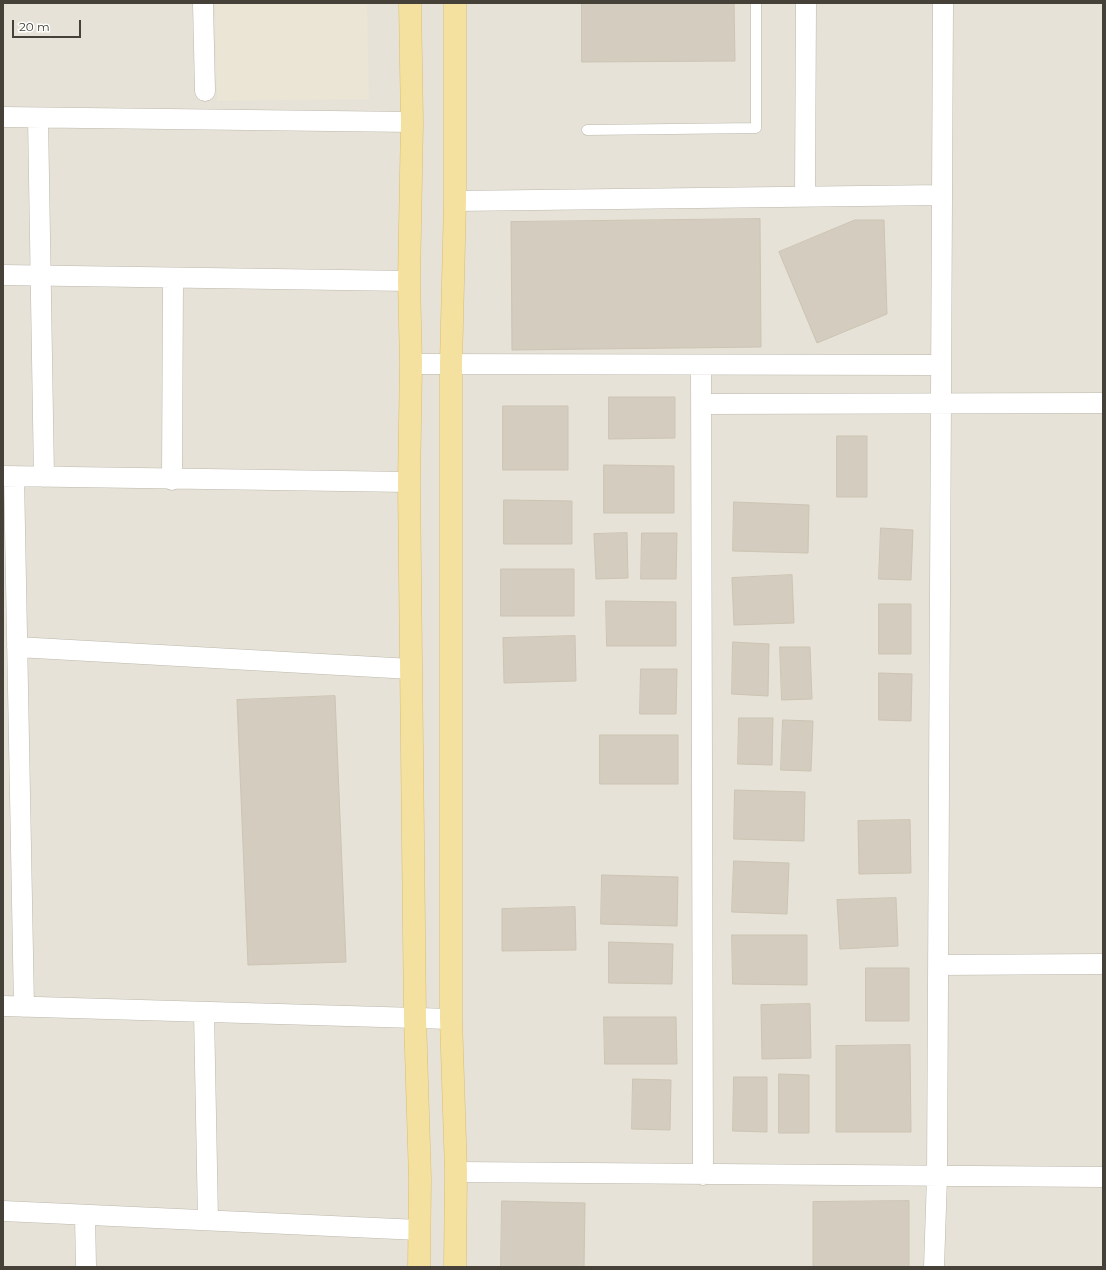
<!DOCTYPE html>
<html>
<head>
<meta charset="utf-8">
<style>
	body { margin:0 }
	#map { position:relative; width:1106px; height:1270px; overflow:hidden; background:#f3f0e8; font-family:Montserrat,sans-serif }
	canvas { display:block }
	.frame { position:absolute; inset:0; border:4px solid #454138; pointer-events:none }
	.scale { position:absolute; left:12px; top:20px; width:69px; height:18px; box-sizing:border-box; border:2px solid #454138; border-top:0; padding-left:5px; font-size:12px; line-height:14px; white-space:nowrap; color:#454138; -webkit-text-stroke:3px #fff; paint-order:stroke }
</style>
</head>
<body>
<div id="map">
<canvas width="1106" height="1270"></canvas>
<div class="frame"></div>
<div class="scale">20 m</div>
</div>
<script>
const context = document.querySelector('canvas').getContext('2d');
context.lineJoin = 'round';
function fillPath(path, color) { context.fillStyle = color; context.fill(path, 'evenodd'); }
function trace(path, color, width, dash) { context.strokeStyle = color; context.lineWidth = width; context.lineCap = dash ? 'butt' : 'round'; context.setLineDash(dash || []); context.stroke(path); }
fillPath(new Path2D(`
	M3,3H1103V1267H3Z`), '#e6e2d7');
fillPath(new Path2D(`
	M215,3H367L369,99L217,101Z`), '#eae5d4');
const building = new Path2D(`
	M582,3H734L735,61L582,62Z
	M760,219L761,347L512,350L511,222Z
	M855,220H884L887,314L817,343L779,252Z
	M609,397H675V438L609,439Z
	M503,406H568V470H503Z
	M837,436H867V497H837Z
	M604,465L674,466V513H604Z
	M504,500L572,501V544H504Z
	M734,502L809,505L808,553L733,551Z
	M881,528L913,530L911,580L879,579Z
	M627,533L628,578L596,579L594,534Z
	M642,533H677L676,579H641Z
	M501,569H574V616H501Z
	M792,575L794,623L734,625L732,578Z
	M606,601L676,602V646H607Z
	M879,604H911V654H879Z
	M575,636L576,681L504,683L503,638Z
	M733,642L769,644L768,696L732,694Z
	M780,647H810L812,699L782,700Z
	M641,669H677L676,714H640Z
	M879,673L912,674L911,721L879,720Z
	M335,696L346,962L248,965L237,700Z
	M739,718H773L772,765L738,764Z
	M783,720L813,721L811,771L781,770Z
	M600,735H678V784H600Z
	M735,790L805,792L804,841L734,839Z
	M910,820L911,873L859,874L858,821Z
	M734,861L789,863L787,914L732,912Z
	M602,875L678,877L677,926L601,924Z
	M896,898L898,946L840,949L837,900Z
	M575,907L576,950L502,951V909Z
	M732,935H807V985L733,984Z
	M609,942L673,944L672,984L609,983Z
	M866,968H909V1021H866Z
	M810,1004L811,1058L762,1059L761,1005Z
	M604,1017H676L677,1064H605Z
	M910,1045L911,1132H836V1046Z
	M779,1074L809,1075V1133H779Z
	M734,1077H767V1132L733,1131Z
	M633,1079L671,1080L670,1130L632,1129Z
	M502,1201L585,1203L584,1267H501Z
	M909,1201V1267H813V1202Z`);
fillPath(building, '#d3ccbf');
trace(building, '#cdc4b3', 1);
const lane = new Path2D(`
	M587,130L756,128V3`);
const street = new Path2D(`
	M203,3L205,91
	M3,117L412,122
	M38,118L44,477
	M805,195L806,3
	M455,201L942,195
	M3,275L409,281
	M411,364L941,365
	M701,365L703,1175
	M701,404L1103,403
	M3,476L409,482
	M14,476L24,1007
	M172,480L173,278
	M17,647L411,669
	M938,965L1103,964
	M3,1006L451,1019
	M204,1012L208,1220
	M456,1172L1103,1177
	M3,1211L419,1230
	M85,1216L86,1267
	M934,1267L937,1177L943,3`);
const primary = new Path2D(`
	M410,3L412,122L409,281L411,364L409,482L415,1018L420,1179L419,1267
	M455,1267L456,1172L451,1019V364L455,201V3`);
trace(lane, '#bdb8ac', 11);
trace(street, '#bdb8ac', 21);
trace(primary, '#d9bf70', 23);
trace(lane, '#fff', 10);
trace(street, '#fff', 20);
trace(primary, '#f5e19f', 22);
</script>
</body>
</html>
